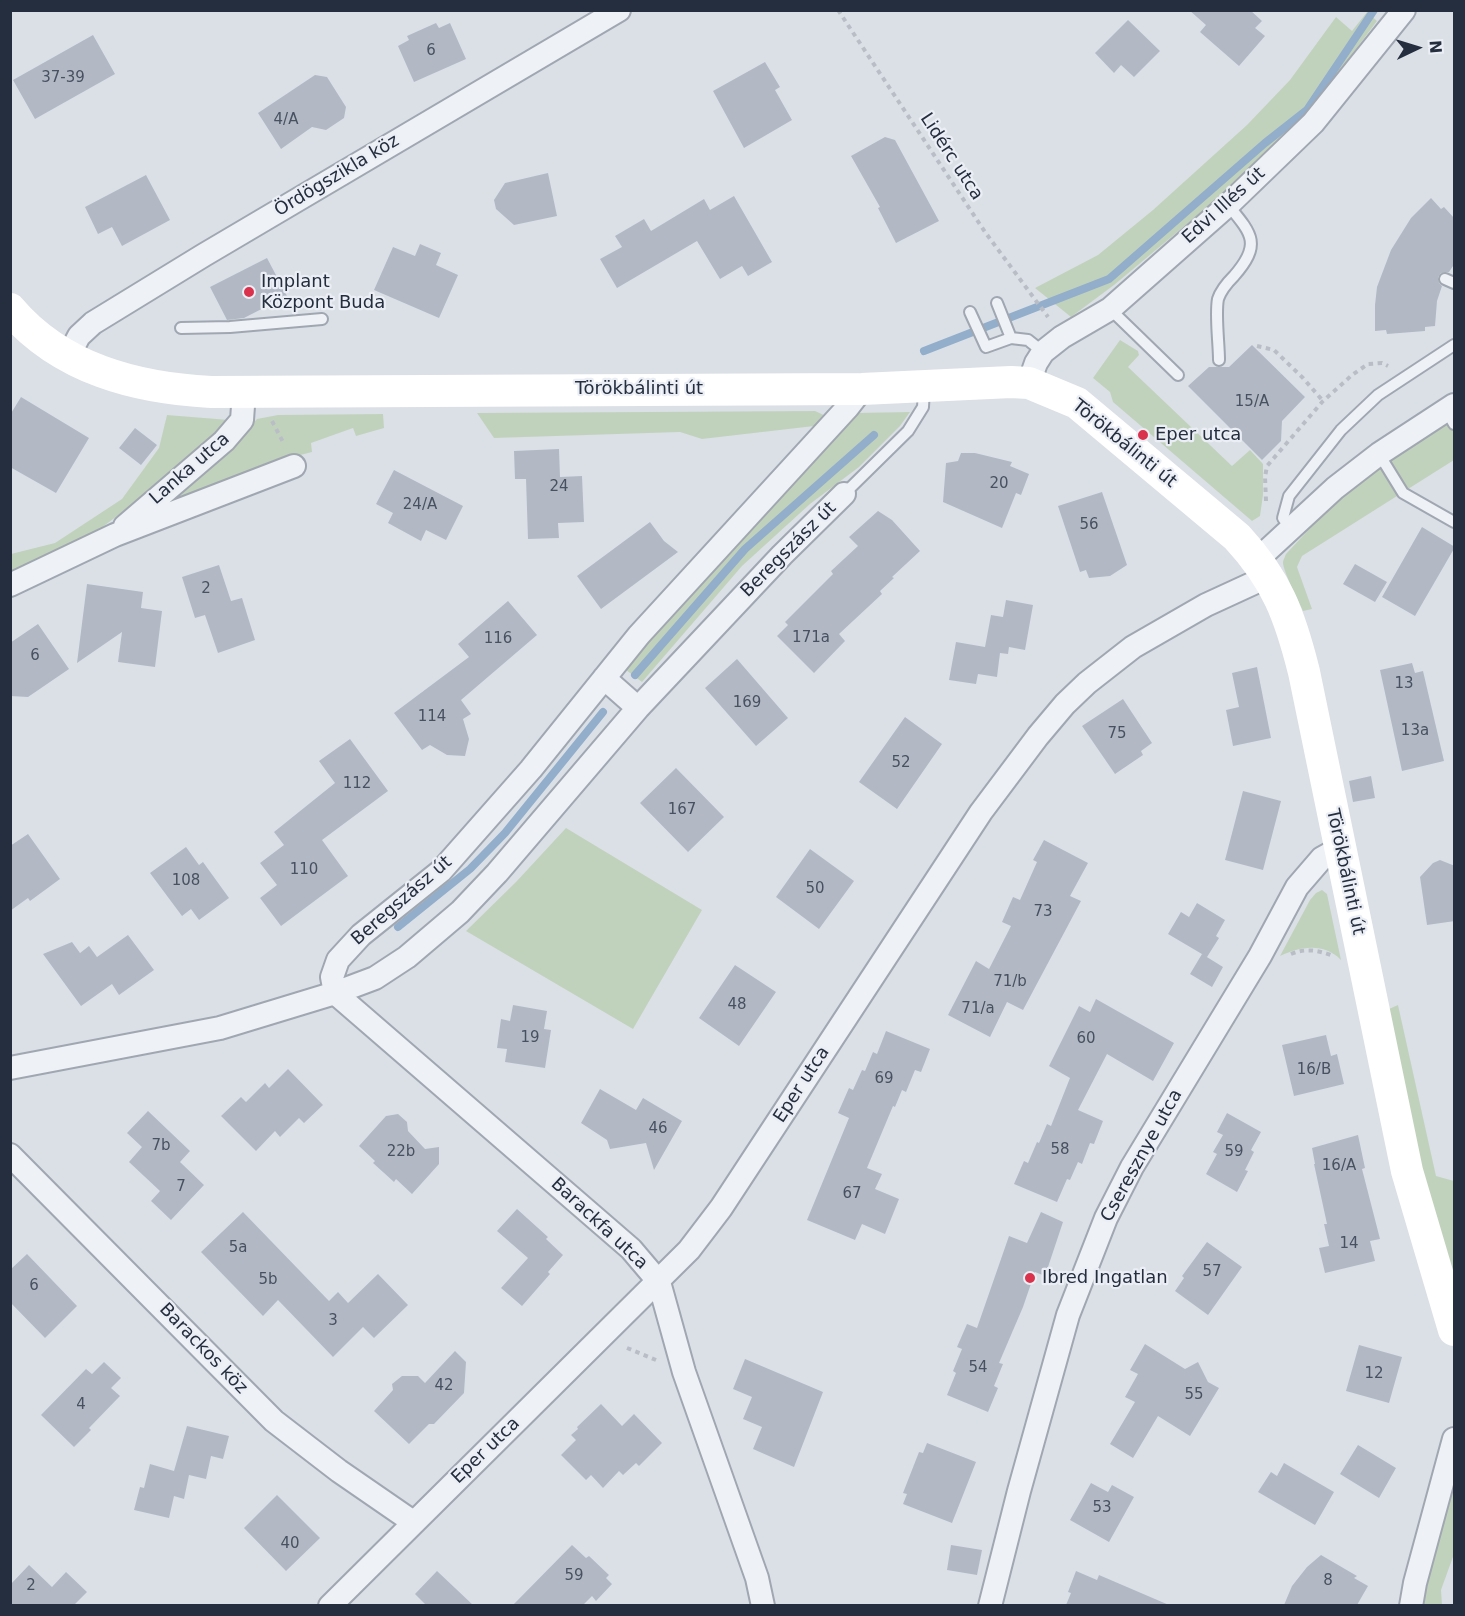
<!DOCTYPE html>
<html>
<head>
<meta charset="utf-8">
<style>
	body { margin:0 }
	#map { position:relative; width:1465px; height:1616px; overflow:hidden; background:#dbe0e7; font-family:"DejaVu Sans",sans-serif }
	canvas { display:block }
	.frame { position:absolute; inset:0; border:12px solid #242e3f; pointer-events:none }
	.north { position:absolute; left:1387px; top:18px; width:60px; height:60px; -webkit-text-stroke:4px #ebeff5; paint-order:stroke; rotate:86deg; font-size:16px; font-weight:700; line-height:24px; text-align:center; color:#242e3f }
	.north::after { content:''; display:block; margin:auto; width:21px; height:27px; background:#242e3f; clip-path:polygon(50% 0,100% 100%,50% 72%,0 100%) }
</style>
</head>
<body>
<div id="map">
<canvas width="1465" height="1616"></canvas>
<div class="frame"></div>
<div class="north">N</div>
</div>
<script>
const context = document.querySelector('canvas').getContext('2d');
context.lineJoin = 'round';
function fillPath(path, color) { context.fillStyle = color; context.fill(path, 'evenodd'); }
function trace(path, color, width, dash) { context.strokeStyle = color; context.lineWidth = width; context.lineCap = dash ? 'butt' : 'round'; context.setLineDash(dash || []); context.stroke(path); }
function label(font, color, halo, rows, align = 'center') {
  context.font = font + ' "DejaVu Sans",sans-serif'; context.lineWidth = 4.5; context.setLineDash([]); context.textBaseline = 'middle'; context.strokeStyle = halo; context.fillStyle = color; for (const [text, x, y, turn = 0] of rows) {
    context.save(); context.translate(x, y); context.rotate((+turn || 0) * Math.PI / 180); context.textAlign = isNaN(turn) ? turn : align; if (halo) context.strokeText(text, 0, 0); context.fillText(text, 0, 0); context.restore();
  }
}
fillPath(new Path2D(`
	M1367,12L1377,21L1306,116L1224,193L1114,285L1071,317L1035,288L1098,255L1153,210L1247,125L1290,80L1336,17L1352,31Z
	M1120,340L1138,351L1139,355L1128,367L1232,466L1250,450L1263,464V495L1260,516L1252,521L1113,402L1110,392L1093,378Z
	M815,411L828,417L823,425L702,439L680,432L494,438L477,413Z
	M910,412L900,426L859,467L810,504L742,566L642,682L626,670L625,664L855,413Z
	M383,414L384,428L356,436L353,428L311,443L312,452L262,465L156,509L223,455L257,419L278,415Z
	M167,415L229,420L218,438L78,546L11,576V554L55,543L122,499L159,448Z
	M1454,417V460L1302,556L1297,567L1312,609L1303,611C1299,602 1282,569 1283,562C1283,561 1286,554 1286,554L1341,495L1405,448Z
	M566,828L702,910L633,1029L466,931L516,882Z
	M1322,890L1327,894L1341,960C1323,942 1300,947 1280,956L1310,900L1316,893Z
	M1398,1005L1436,1176L1454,1181V1291L1421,1173L1389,1009Z
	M1454,1472V1554L1441,1590L1442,1605L1420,1606Z`), '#c1d2bc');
trace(new Path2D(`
	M924,351L1109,279L1265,143L1307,110L1374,10
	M635,675L745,549L874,435
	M398,927L470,869L505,833L603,712`), '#92aecb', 8);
fillPath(new Path2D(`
	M1189,10H1250L1262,21L1255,28L1265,36L1239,66L1200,32L1206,25Z
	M1128,20L1160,51L1134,77L1121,65L1114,73L1095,53Z
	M436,23L439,28L450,23L466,59L414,82L398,46L409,40L407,36Z
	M93,35L115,74L35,119L13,80Z
	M765,62L780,87L775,90L792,120L744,148L713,91Z
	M315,75L327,77L346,107L344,118L326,130L312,127L281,149L258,113Z
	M885,137L895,140L939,221L896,243L878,208L880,207L851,156Z
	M548,173L557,216L514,225L496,209L494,200L505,183Z
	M146,175L170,220L122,246L112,227L98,234L85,207Z
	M734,196L772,262L748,276L742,266L720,279L697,241L617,288L600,259L622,247L615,236L644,219L651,231L704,199L710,210Z
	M1431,198L1441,209L1444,207L1455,219V263L1449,272L1441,273L1438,277L1439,283L1442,286L1437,301L1435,326L1425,327V331L1387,334L1386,330L1375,331V305L1377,287L1391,250L1411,218Z
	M420,244L441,253L436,265L458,275L439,318L374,290L393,247L415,256Z
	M267,258L287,296L244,318L227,320L210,287Z
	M1252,345L1305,397L1282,421L1281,441L1262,460L1188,386L1209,367H1229Z
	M21,397L89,438L56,493L10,467V415Z
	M135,428L157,445L141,465L119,448Z
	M559,449L560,477L582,476L584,522L558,523L559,538L528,539L526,479H515L514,451Z
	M961,453H975L1012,462L1010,466L1029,474L1021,495L1016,493L1002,528L943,502L946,463L958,461Z
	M394,470L463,506L446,540L426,530L421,541L388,523L393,513L376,504Z
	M1102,492L1127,565L1110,576L1089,578L1086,570L1080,572L1058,506Z
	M878,511L892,520L920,551L892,577L894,578L880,591L882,594L839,634L845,641L814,673L777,636L788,625L785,622L833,574L831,571L858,546L849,537Z
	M650,522L664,541L678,552L601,609L577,576Z
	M1422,527L1455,547L1415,616L1382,597Z
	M1355,564L1387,582L1375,602L1343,584Z
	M219,565L231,601L242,598L255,640L218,653L205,615L195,618L182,577Z
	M87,584L143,592L141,608L162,611L155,667L118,662L122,632L77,663Z
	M1006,600L1033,605L1025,650L1009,647L1008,654L1000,653L997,677L978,674L976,684L949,680L956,642L985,647L991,615L1003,617Z
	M508,601L537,635L461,700L471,714L463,719L469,739L465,756L447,755L430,745L422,750L394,713L469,657L458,644Z
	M38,624L69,669L28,697L10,696V643Z
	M737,659L788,718L756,746L705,688Z
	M1412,663L1415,673L1423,671L1444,761L1402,771L1380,670Z
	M1257,667L1271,738L1233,746L1226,710L1239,707L1232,673Z
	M1123,699L1152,743L1141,751L1143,755L1115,774L1082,726Z
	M905,717L942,744L897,809L859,782Z
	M350,739L388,791L322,840L348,876L281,926L260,898L277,885L260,863L284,845L274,832L335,783L319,761Z
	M676,768L724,817L688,852L640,803Z
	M1371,776L1375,798L1353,802L1349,781Z
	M1243,791L1281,801L1263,870L1225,860Z
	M28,834L60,879L30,901L28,898L10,911V846Z
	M1044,840L1088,863L1070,896L1081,901L1023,1010L1007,1002L990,1037L948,1015L976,961L989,969L1011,926L1002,922L1013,897L1020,900L1037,862L1033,860Z
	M186,847L199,865L203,862L229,898L199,920L191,909L182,916L150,873Z
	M810,849L854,881L819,929L776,897Z
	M1440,860L1455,866V921L1427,925L1420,877L1433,863Z
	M1197,903L1225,920L1216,936L1219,938L1207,957L1168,934L1181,912L1189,917Z
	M128,935L154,970L119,995L112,984L81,1006L43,954L72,942L80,953L89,946L97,957Z
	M1202,954L1223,967L1212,987L1190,974Z
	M735,965L776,992L739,1046L699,1018Z
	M1096,999L1174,1043L1153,1081L1107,1054L1078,1110L1103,1121L1094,1144L1090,1143L1082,1164L1078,1162L1070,1180L1067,1179L1057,1202L1014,1184L1024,1161L1028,1163L1037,1142L1039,1143L1047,1124L1051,1126L1070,1078L1049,1066L1079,1006L1090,1012Z
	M513,1005L547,1011L544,1029L551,1030L545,1068L505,1062L507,1049L497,1048L501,1019L510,1021Z
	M886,1031L930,1049L921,1072L915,1070L906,1092L902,1090L895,1107L893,1106L867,1168L882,1174L875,1189L899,1199L885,1234L862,1224L855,1240L807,1220L849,1118L838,1113L849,1088L853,1090L862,1070L865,1071L873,1052L877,1054Z
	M1326,1035L1331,1056L1337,1054L1344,1084L1294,1096L1282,1045Z
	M288,1069L323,1105L304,1123L299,1118L280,1137L275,1131L256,1151L221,1116L241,1097L246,1102L265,1083L269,1088Z
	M600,1089L636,1110L643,1098L682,1121L654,1170L646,1143L610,1149L607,1140L581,1123Z
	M148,1111L190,1151L180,1162L204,1185L171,1220L151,1201L160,1191L129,1162L142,1147L127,1133Z
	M1227,1113L1261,1132L1251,1150L1254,1152L1245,1170L1248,1171L1237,1192L1206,1174L1217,1154L1213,1152L1223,1135L1217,1132Z
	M398,1114L407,1122L408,1131L425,1149L439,1147V1164L412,1194L396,1179L394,1182L373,1163L375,1161L359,1146L386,1116Z
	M1358,1135L1365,1168L1362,1169L1380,1239L1370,1241L1375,1261L1325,1273L1319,1248L1329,1246L1324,1224H1327L1314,1164H1315L1312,1148Z
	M517,1209L548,1237L546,1239L563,1255L548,1272L550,1274L522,1306L501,1288L528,1258L497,1231Z
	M243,1212L329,1301L338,1292L348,1303L378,1274L408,1305L374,1338L363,1327L333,1357L278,1300L263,1316L201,1252Z
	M1041,1212L1063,1222L1045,1276L1035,1272L1023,1307L999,1363L1003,1364L994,1386L998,1388L988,1412L947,1395L956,1373L953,1371L962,1349L957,1347L967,1324L977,1328L1009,1236L1027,1243Z
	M1207,1242L1242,1267L1208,1315L1175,1291L1184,1278L1182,1276Z
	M27,1254L77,1306L45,1338L10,1302V1270Z
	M1145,1344L1185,1369L1198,1362L1208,1382L1219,1388L1190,1436L1158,1416L1133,1458L1110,1444L1135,1402L1125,1397L1138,1374L1130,1370Z
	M1359,1345L1402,1357L1389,1403L1346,1391Z
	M455,1351L466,1362L464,1393L434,1424H429L409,1444L374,1411L393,1390L392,1384L402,1376H418L425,1383Z
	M745,1359L823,1392L794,1467L753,1449L762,1427L743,1419L752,1397L733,1389Z
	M104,1362L121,1378L111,1388L120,1396L89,1428L91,1430L74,1447L41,1415L86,1369L92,1374Z
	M601,1404L622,1426L634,1414L662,1443L639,1466L636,1463L623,1475L619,1471L603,1488L591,1475L586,1480L561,1455L576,1440L571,1435L578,1429L577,1427Z
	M187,1426L229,1436L223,1459L211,1456L206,1479L189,1475L184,1499L174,1496L169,1518L134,1510L140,1487L144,1488L150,1464L174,1471Z
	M927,1443L976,1462L952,1523L903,1504L907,1494L903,1493L919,1452L923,1453Z
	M1358,1445L1396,1468L1379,1498L1340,1474Z
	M1284,1463L1334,1492L1315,1525L1258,1492L1271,1472L1277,1476Z
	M1091,1483L1108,1492L1112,1485L1134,1497L1109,1542L1070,1520Z
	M277,1495L320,1538L286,1571L244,1528Z
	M572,1545L586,1558L589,1556L609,1575L606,1578L612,1584L596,1601L592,1596L583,1605H513Z
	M951,1545L982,1550L977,1575L947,1570Z
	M1321,1555L1357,1576L1354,1578L1368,1586L1357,1605H1284L1292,1586L1307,1567Z
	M29,1565L52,1587L66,1572L87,1592L74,1605H10V1585Z
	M437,1571L473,1605H426L415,1594Z
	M1076,1571L1097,1580L1099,1575L1169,1605H1066L1071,1593L1068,1592Z`), '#b2b9c5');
const lane = new Path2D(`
	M1445,279L1454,283
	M997,303L1011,338L1028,340L1043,352
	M1110,309L1178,375
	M970,312L986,347L1011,338
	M181,328L230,327L322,319
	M1219,360C1219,344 1215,314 1218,299C1221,290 1227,283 1234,276C1262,244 1252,234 1228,205
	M1446,410L1454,424
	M1379,454L1403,493L1454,522
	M844,494L908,431L923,407L924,389
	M1291,529L1283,518L1289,496L1341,430L1378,395L1454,345`);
const street = new Path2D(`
	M68,357L79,336L93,323L204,255L619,10
	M1029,383L1036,363L1043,352L1062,337L1110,309L1228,205L1313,123L1404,10
	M125,526L224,441L242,420L244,392
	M1258,559L1335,488L1379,454L1454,405
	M10,585L115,535L294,466
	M604,678L638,708
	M335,993L332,977L338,960L361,935L441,871L531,769L639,635L848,407L862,389
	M335,993L631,1249L659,1282L684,1372L757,1578L763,1606
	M10,1068L220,1028L335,993L375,978L407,957L460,912L497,873L638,708L782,555L844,494
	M10,1155L274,1421L339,1471L413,1522
	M330,1606L689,1250L721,1208L981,812L1038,736L1065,704L1087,683L1133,647L1206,605L1269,576
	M990,1606L1019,1491L1068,1315L1106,1218L1132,1167L1260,956L1297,887L1322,858L1340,848
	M1411,1606L1415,1583L1454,1439`);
trace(lane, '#a0a7b1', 14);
trace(street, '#a0a7b1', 26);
trace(new Path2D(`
	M838,10L985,232L1048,317
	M1257,346L1274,350L1303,378L1323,401
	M272,421L284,444
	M1266,501L1265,477L1267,466L1323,401L1352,375L1368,364L1382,363L1388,366
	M1291,954C1306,948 1318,950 1333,956
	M627,1348L656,1360`), '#b9bec6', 4, [4.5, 4.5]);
trace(lane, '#eef1f5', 10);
trace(street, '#eef1f5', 22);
trace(new Path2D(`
	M10,309C61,369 136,388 211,392L862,389L1011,382L1029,383L1077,403L1237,537C1277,580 1290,616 1304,672L1407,1171L1454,1330`), '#fff', 32);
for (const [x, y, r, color] of [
	[249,292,6,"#da324d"],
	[1143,435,6,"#da324d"],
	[1030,1278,6,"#da324d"]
]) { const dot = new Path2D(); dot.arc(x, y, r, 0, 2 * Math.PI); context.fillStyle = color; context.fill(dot); trace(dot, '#ebeff5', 2); }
label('15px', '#485160', null, [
	["6",431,51],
	["37-39",63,78],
	["4/A",286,120],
	["15/A",1252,402],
	["20",999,484],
	["24",559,487],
	["24/A",420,505],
	["56",1089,525],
	["2",206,589],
	["171a",811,638],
	["116",498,639],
	["6",35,656],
	["13",1404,684],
	["169",747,703],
	["114",432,717],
	["13a",1415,731],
	["75",1117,734],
	["52",901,763],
	["112",357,784],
	["167",682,810],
	["110",304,870],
	["108",186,881],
	["50",815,889],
	["73",1043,912],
	["71/b",1010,982],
	["48",737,1005],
	["71/a",978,1009],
	["19",530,1038],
	["60",1086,1039],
	["16/B",1314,1070],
	["69",884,1079],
	["46",658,1129],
	["7b",161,1146],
	["58",1060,1150],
	["22b",401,1152],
	["59",1234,1152],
	["16/A",1339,1166],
	["7",181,1187],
	["67",852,1194],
	["14",1349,1244],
	["5a",238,1248],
	["57",1212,1272],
	["5b",268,1280],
	["6",34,1286],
	["3",333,1321],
	["54",978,1368],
	["12",1374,1374],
	["42",444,1386],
	["55",1194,1395],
	["4",81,1405],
	["53",1102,1508],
	["40",290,1544],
	["59",574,1576],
	["8",1328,1581],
	["2",31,1586]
]);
label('18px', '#242e3f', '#ebeff5', [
	["Lidérc utca",951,157,57],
	["Ördögszikla köz",337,176,-31],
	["Edvi Illés út",1224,206,-42],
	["Törökbálinti út",639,389],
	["Törökbálinti út",1124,444,39],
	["Lanka utca",190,469,-41],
	["Beregszász út",789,550,-45],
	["Törökbálinti út",1345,872,78],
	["Beregszász út",402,901,-41],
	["Eper utca",802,1085,-57],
	["Cseresznye utca",1142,1156,-61],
	["Barackfa utca",599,1224,43],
	["Barackos köz",203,1349,46],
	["Eper utca",486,1451,-44]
]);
label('18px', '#242e3f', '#ebeff5', [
	["Implant",261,282],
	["Központ Buda",261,303],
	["Eper utca",1155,435],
	["Ibred Ingatlan",1042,1278]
], 'left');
</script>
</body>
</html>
